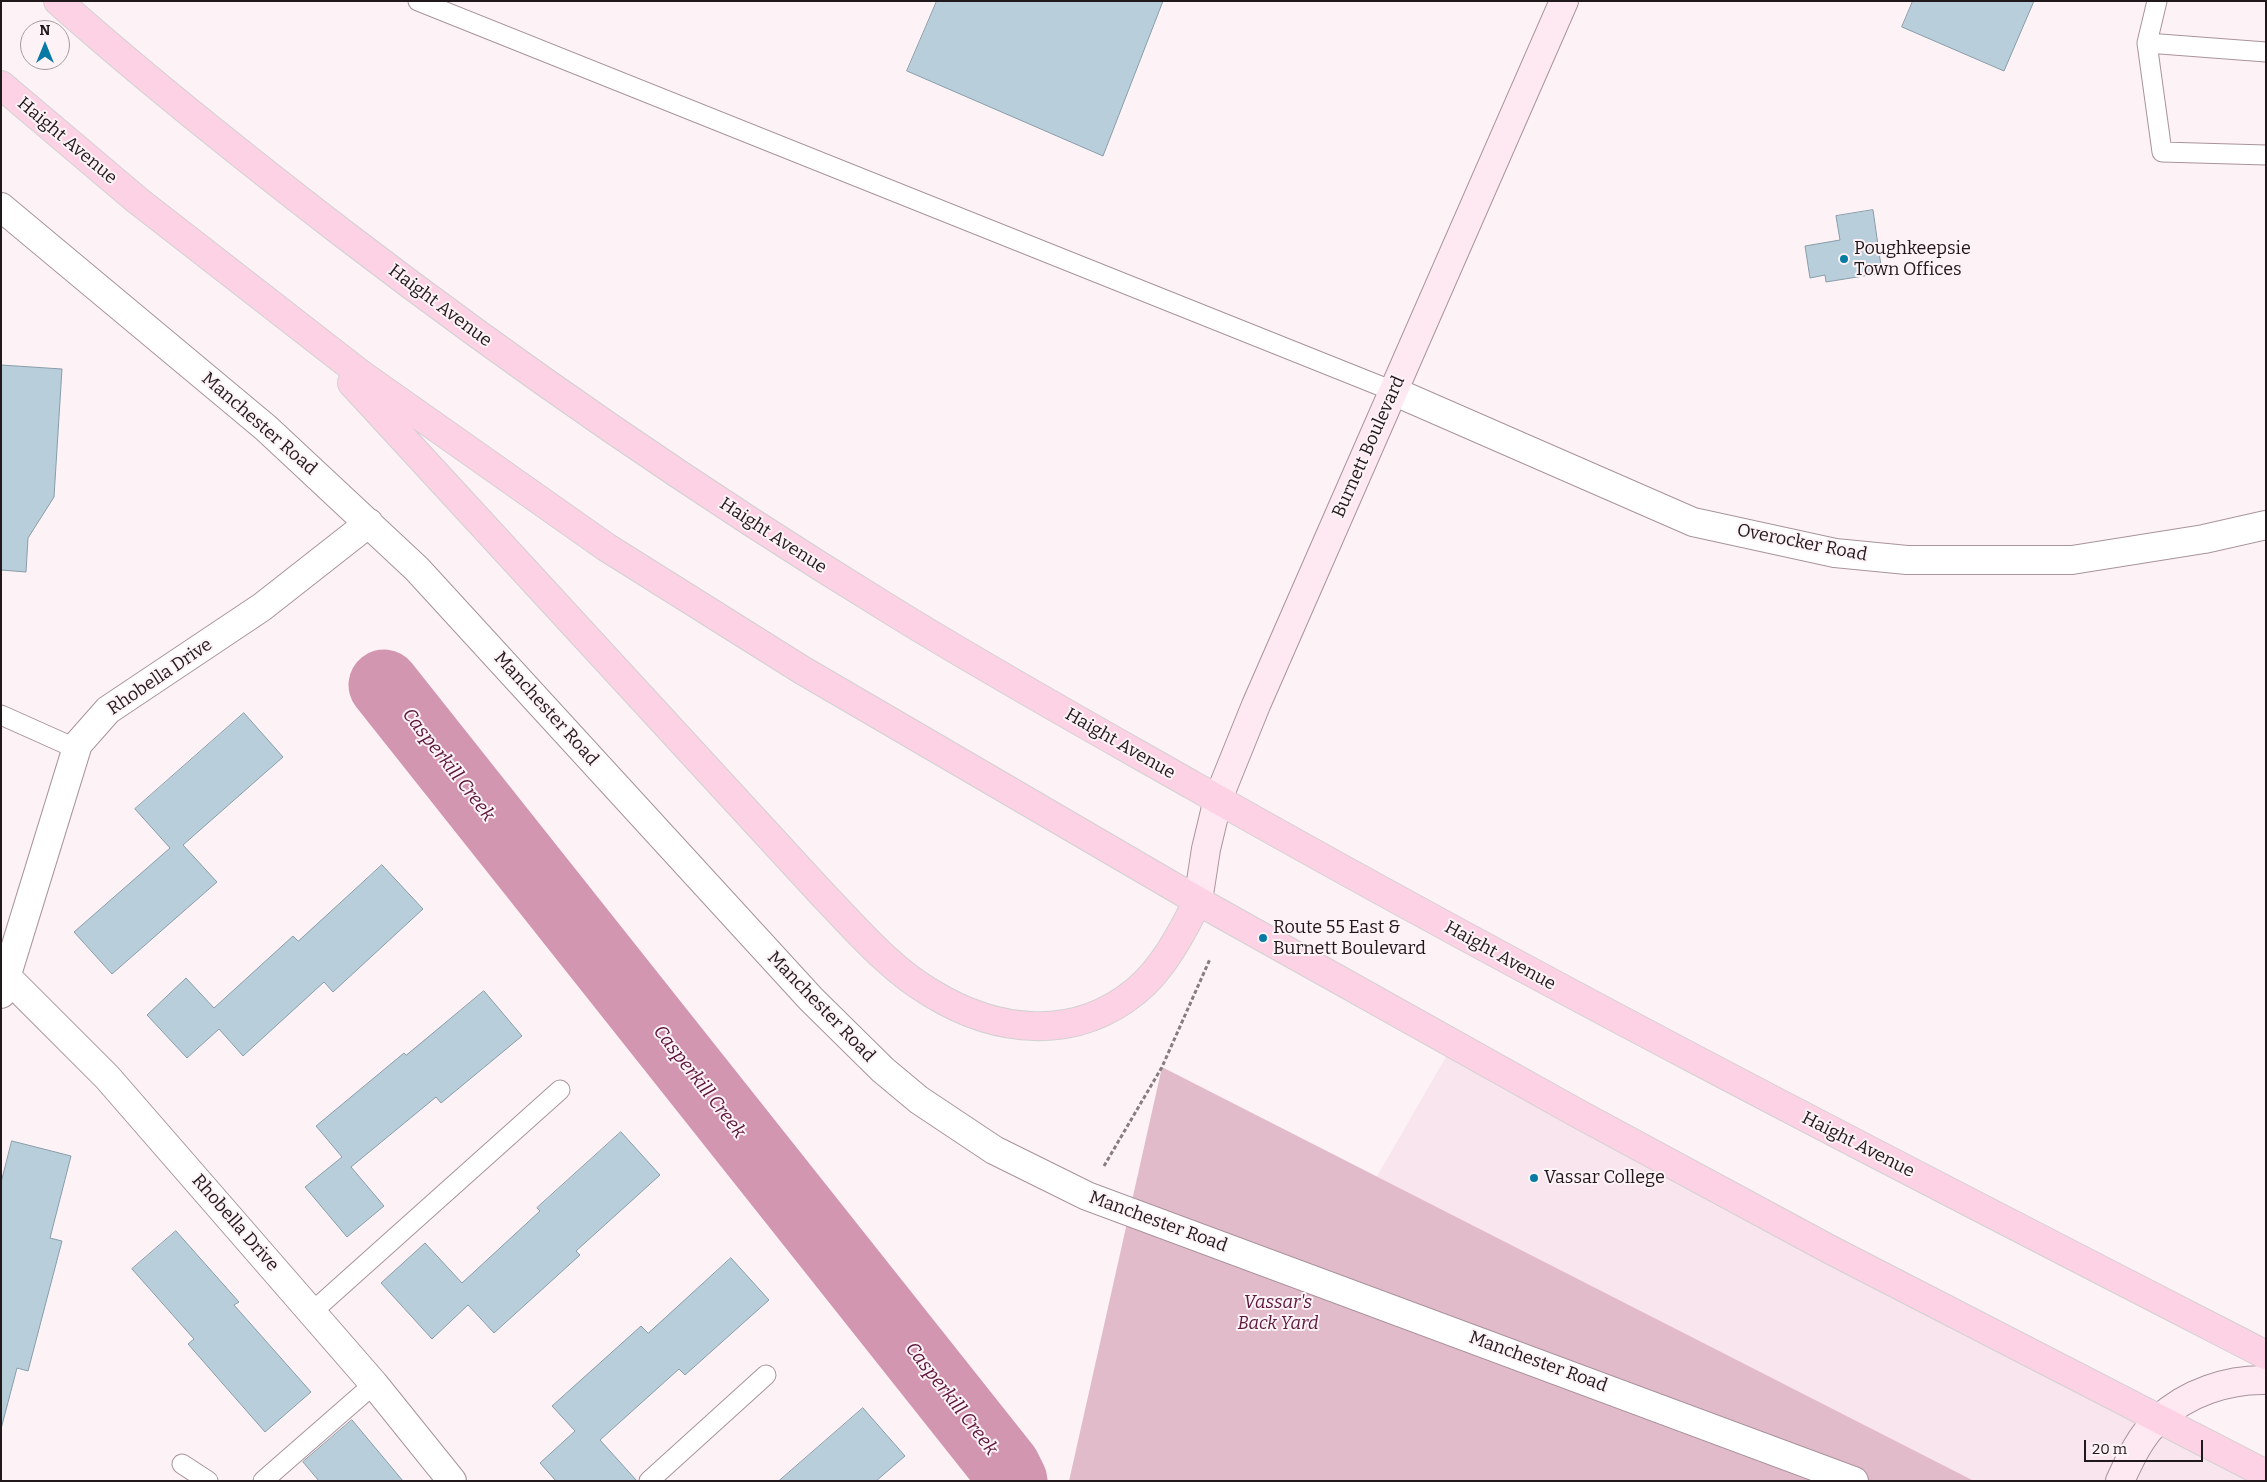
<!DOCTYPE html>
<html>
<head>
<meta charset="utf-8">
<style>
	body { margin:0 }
	#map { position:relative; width:2267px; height:1482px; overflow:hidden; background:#fdf3f7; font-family:Bitter,serif }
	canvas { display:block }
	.frame { position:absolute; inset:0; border:2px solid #20181b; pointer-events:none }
	.north { position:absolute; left:20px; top:20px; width:50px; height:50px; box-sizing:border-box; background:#fdf3f7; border:1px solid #a59b9f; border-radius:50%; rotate:0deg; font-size:14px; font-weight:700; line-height:20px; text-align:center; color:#20181b }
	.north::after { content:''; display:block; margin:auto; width:18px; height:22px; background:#097aa3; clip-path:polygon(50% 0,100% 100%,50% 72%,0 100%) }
	.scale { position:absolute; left:2084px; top:1440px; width:119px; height:22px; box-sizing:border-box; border:2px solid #20181b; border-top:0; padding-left:6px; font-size:15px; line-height:18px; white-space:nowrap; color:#20181b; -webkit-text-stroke:4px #fdf3f7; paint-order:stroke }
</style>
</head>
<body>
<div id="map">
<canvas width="2267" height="1482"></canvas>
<div class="frame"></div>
<div class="north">N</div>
<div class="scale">20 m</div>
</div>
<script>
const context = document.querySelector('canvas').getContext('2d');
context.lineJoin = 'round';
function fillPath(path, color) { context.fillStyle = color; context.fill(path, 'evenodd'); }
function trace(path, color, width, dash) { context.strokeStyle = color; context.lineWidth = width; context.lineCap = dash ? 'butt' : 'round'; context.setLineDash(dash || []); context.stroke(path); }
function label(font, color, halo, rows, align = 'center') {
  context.font = font + ' Bitter,serif'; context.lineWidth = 4; context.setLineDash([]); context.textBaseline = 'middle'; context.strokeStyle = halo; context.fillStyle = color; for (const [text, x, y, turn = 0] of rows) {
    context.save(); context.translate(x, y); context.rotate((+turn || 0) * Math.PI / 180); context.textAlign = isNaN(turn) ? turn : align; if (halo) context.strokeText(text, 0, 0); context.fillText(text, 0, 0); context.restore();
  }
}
fillPath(new Path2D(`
	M1451,1048L2266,1481H1209L1301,1308Z`), '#f8e5ed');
fillPath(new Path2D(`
	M1162,1067L1974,1481H1069Z`), '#e2bbcb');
trace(new Path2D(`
	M384,685L1005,1467L1012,1481`), '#d296b0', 71);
const building = new Path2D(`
	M937,1H1163L1103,156L907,71Z
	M1913,1H2034L2004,71L1902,27Z
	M1873,210L1882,273L1826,282L1825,275L1810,278L1805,246L1840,240L1836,216Z
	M1,365L62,369L54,497L28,538L26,572L1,570Z
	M244,713L283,757L183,845L217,882L112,974L74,932L170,848L135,809Z
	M382,865L423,909L333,992L324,982L243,1056L219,1029L187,1058L147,1015L186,978L214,1008L293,936L298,941Z
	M484,991L522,1036L441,1103L436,1097L351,1167L384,1206L347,1237L305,1187L342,1157L316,1126L404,1053L406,1055Z
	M621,1132L660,1175L576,1251L580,1255L494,1333L468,1305L432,1339L381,1283L425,1243L462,1283L540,1211L537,1208Z
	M12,1141L71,1156L50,1238L62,1241L28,1371L17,1368L1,1429V1183Z
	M176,1231L239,1302L234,1305L311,1392L265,1432L188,1344L194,1339L132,1269Z
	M731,1258L769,1300L685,1375L679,1369L600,1440L637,1481H556L540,1463L575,1431L552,1406L641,1326L648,1333Z
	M863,1408L905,1456L876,1481H779Z
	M352,1420L403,1481H319L303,1462Z`);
fillPath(building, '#b8ceda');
trace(building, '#889da8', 1);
const lane = new Path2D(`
	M418,1L1393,391
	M2157,1L2147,43L2266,52
	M2147,43L2162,152L2266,155
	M1,715L77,749
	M312,1312L560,1090
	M182,1464L208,1481
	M263,1481L374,1384
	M649,1481L766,1375`);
const street = new Path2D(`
	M1,207L266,428L417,569L811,999L883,1070L919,1100L994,1150L1087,1196L1854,1481
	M1393,391L1693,522L1835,553L1907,560H2072L2204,539L2266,525
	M6,976L107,1077L374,1384L452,1481
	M1,994L78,744L108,710L262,607L369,523`);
const secondary = new Path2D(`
	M1198,901L1206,849L1218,799L1256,705L1564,1
	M2120,1481C2130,1459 2141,1435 2159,1419C2187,1393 2228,1379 2266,1380`);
const primary = new Path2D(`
	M58,1C149,82 245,158 341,232C517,367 700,493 889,609C989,671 1092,728 1194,786C1546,986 1906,1170 2266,1355
	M1,85L137,200L362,375L606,547L802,670L1198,901L1577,1113L1829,1249L2266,1474
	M352,383L825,897C858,931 890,969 931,993C996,1033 1074,1042 1136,991C1164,968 1182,932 1198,901`);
trace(lane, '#a9939c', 21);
trace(street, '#a9939c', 30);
trace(secondary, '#a9939c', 30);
trace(primary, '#d2d1d1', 30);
trace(new Path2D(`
	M1104,1166L1162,1067L1210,959`), '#867d80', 3, [4, 2.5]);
trace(lane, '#fff', 19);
trace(street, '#fff', 28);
trace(secondary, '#fee8f2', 28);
trace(primary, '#fdd2e4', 28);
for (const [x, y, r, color] of [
	[1844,259,5,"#097aa3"],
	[1263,938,5,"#097aa3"],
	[1534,1178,5,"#097aa3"]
]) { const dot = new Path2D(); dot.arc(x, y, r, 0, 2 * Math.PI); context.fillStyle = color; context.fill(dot); trace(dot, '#fdf3f7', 2); }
label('18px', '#20181b', '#fdf3f7', [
	["Haight Avenue",67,141,40],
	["Haight Avenue",440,306,37],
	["Manchester Road",259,424,41],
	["Burnett Boulevard",1369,447,-66],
	["Haight Avenue",773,536,33],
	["Overocker Road",1802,543,11],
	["Rhobella Drive",160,677,-34],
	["Manchester Road",546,709,48],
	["Haight Avenue",1120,744,30],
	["Haight Avenue",1500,956,29],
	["Manchester Road",821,1007,46],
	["Haight Avenue",1858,1145,27],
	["Manchester Road",1158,1222,20],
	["Rhobella Drive",235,1223,49],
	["Manchester Road",1538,1362,20]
]);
label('18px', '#20181b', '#fdf3f7', [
	["Poughkeepsie",1854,249],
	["Town Offices",1854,270],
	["Route 55 East &",1273,928],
	["Burnett Boulevard",1273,949],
	["Vassar College",1544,1178]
], 'left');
label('italic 18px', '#5d163c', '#fdf3f7', [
	["Vassar's",1278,1303],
	["Back Yard",1278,1324]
]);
label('italic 19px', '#5b143a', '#fdf3f7', [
	["Casperkill Creek",448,765,52],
	["Casperkill Creek",699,1082,52],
	["Casperkill Creek",951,1399,52]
]);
</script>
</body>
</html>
